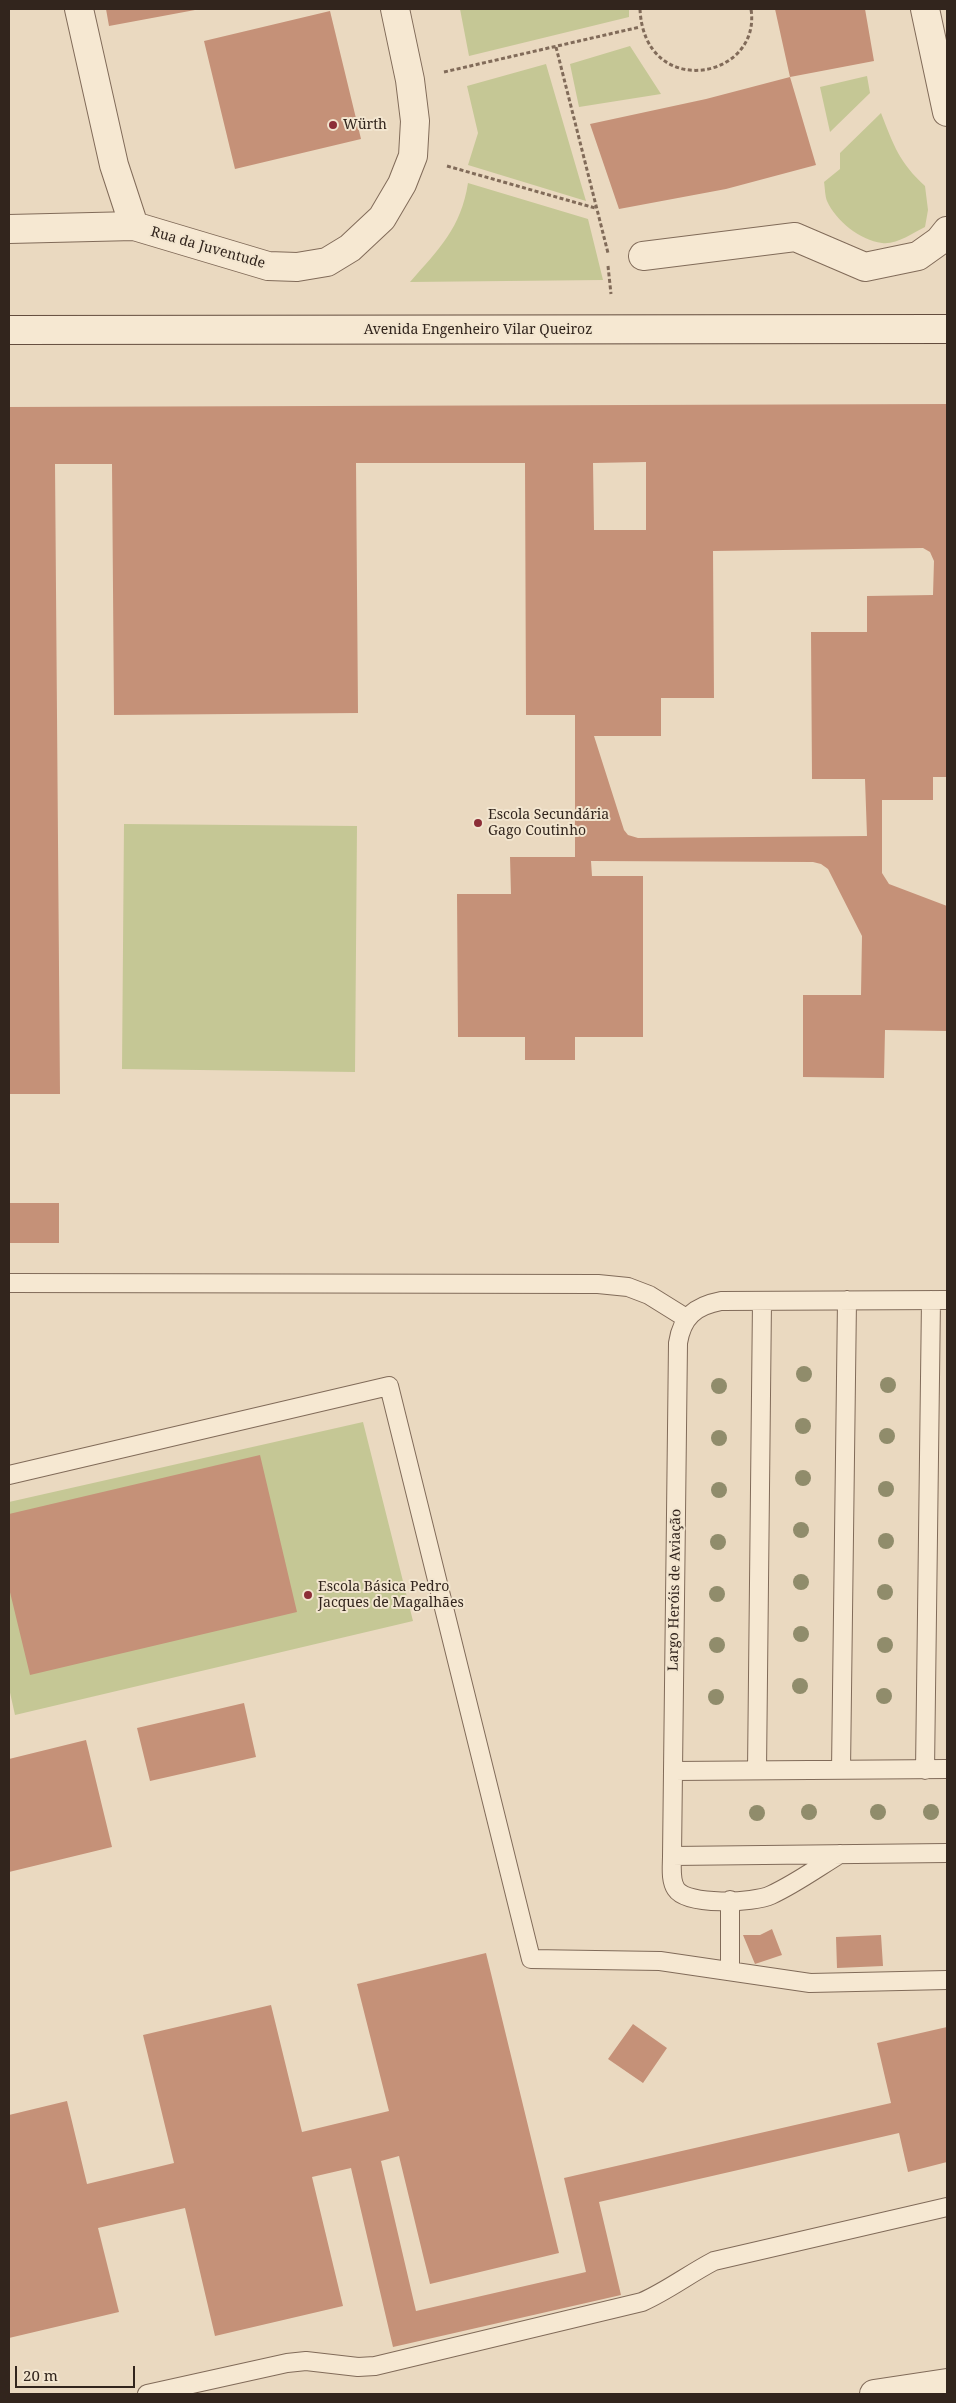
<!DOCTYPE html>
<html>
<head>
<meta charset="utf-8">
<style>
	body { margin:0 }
	#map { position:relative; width:956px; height:2403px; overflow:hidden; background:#ead9c0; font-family:"Noto Serif",serif }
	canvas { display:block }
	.frame { position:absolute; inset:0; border:10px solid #32251d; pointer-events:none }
	.scale { position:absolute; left:15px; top:2366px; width:120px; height:22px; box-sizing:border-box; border:2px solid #32251d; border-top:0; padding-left:6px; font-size:15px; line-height:18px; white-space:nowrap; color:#32251d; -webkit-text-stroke:4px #f2e5cf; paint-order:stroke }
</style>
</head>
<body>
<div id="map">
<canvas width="956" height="2403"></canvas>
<div class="frame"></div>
<div class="scale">20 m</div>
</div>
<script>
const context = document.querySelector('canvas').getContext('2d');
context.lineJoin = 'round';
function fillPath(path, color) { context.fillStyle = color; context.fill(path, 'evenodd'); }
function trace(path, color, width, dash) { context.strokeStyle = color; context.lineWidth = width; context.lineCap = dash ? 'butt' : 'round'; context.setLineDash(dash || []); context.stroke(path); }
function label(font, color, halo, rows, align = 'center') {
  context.font = font + ' "Noto Serif",serif'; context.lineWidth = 4; context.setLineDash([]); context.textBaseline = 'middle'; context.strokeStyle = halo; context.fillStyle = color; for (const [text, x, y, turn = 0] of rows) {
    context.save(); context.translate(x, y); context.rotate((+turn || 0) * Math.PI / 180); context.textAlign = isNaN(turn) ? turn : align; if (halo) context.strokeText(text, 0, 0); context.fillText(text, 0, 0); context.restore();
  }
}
fillPath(new Path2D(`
	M460,9H629V17L469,56Z
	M630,46L661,94L579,107L570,64Z
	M546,64L586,201L468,165L478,133L467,86Z
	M867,76L870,93L830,132L820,87Z
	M881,113C894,146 899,162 925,186L928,210L925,227C913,233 896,245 882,243C860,240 836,221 827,201C825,196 825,188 824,182L840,169V153Z
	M468,183L588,219L603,280L410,282C439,249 461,228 468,183Z
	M124,824L357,826L355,1072L122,1069Z
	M363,1422L413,1621L15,1715L9,1688V1502Z`), '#c5c795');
fillPath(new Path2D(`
	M106,9H195V10L109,26Z
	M775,9H865L874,61L790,77L816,165L726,189L619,209L590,124L706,99L790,77Z
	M330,11L361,139L235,169L204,41Z
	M947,404V777H933V800H882V873L889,884L947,906V1031L885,1030L884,1078L803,1077V995H861L862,936L828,869L821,864L813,862L591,861L592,876H643V1037H575V1060H525V1037H458L457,894H511L510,857H575V715H526L525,463H356L358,713L114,715L112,464H55L60,1094H9V407ZM646,462V530H594L593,463ZM923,548L930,552L934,561L933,595L867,596V632H811L812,779H865L867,836L638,838L628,835L624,830L594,736H661V698H714L713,551Z
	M9,1203H59V1243H9Z
	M260,1455L297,1612L30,1675L9,1588V1514Z
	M244,1703L256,1757L150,1781L137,1728Z
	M86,1740L112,1847L9,1872V1759Z
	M772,1929L782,1955L755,1964L743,1935H760Z
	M881,1935L883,1966L837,1968L836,1937Z
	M486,1953L559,2253L430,2284L399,2156L381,2161L416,2311L586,2272L564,2178L891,2103L877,2043L947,2027V2162L908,2172L899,2133L599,2202L621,2295L393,2347L351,2168L312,2177L343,2306L215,2336L185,2208L98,2228L119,2312L9,2338V2115L67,2101L87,2184L174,2163L143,2035L271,2005L302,2132L389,2111L357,1984Z
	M633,2024L667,2048L643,2083L608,2059Z`), '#c59178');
const service = new Path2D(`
	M9,1283L598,1284L628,1287L649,1295L686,1318
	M947,1300L721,1301C695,1306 682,1317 678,1343L672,1856L947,1853
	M9,1475L389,1386L531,1959L660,1961L810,1983L947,1980
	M757,1770L762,1301
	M841,1770L847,1300
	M925,1770L931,1300
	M673,1771L947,1769
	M672,1856C672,1866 670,1880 676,1889C687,1906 754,1903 771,1895C795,1884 817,1868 840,1854
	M730,1971V1900
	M147,2394L287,2363L306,2361L358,2367L375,2366L642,2302C667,2291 689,2274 714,2261L947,2207`);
const minor = new Path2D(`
	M79,9L114,165L134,226
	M925,9L947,112
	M9,229L134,226L268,266L297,267L327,262L350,248L382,218L402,184L413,156L415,121L410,80L395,9
	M643,256L795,237L865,267L918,256L939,241L947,231
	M874,2394L947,2383`);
const secondary = new Path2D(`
	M9,330L947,329`);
trace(service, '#816b59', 20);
trace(minor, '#816b59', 30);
trace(secondary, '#634c3d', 30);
trace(new Path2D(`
	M640,9C644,101 762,80 751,9
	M556,47L608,253
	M444,72L640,27
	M447,166L595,208
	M608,266L611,294`), '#816b59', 3, [4, 2.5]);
trace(service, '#f6e8d2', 18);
trace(minor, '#f6e8d2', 28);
trace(secondary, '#f6e8d2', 28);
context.fillStyle = '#908c6b';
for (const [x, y] of [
	[804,1374],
	[888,1385],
	[719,1386],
	[803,1426],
	[887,1436],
	[719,1438],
	[803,1478],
	[886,1489],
	[719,1490],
	[801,1530],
	[886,1541],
	[718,1542],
	[801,1582],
	[885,1592],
	[717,1594],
	[801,1634],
	[717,1645],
	[885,1645],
	[800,1686],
	[884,1696],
	[716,1697],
	[809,1812],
	[878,1812],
	[931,1812],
	[757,1813]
]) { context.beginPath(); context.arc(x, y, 8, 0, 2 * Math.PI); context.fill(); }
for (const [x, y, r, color] of [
	[333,125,5,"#8c2e37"],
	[478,823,5,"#8c2e37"],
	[308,1595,5,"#8c2e37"]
]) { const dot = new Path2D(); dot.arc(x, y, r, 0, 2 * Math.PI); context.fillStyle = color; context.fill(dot); trace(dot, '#f2e5cf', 2); }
label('14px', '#32251d', '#f2e5cf', [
	["Würth",343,125],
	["Escola Secundária",488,815],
	["Gago Coutinho",488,831],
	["Escola Básica Pedro",318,1587],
	["Jacques de Magalhães",318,1603]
], 'left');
label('14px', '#32251d', '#f2e5cf', [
	["Rua da Juventude",208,248,16],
	["Avenida Engenheiro Vilar Queiroz",478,330],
	["Largo Heróis de Aviação",675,1590,-89]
]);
</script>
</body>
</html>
